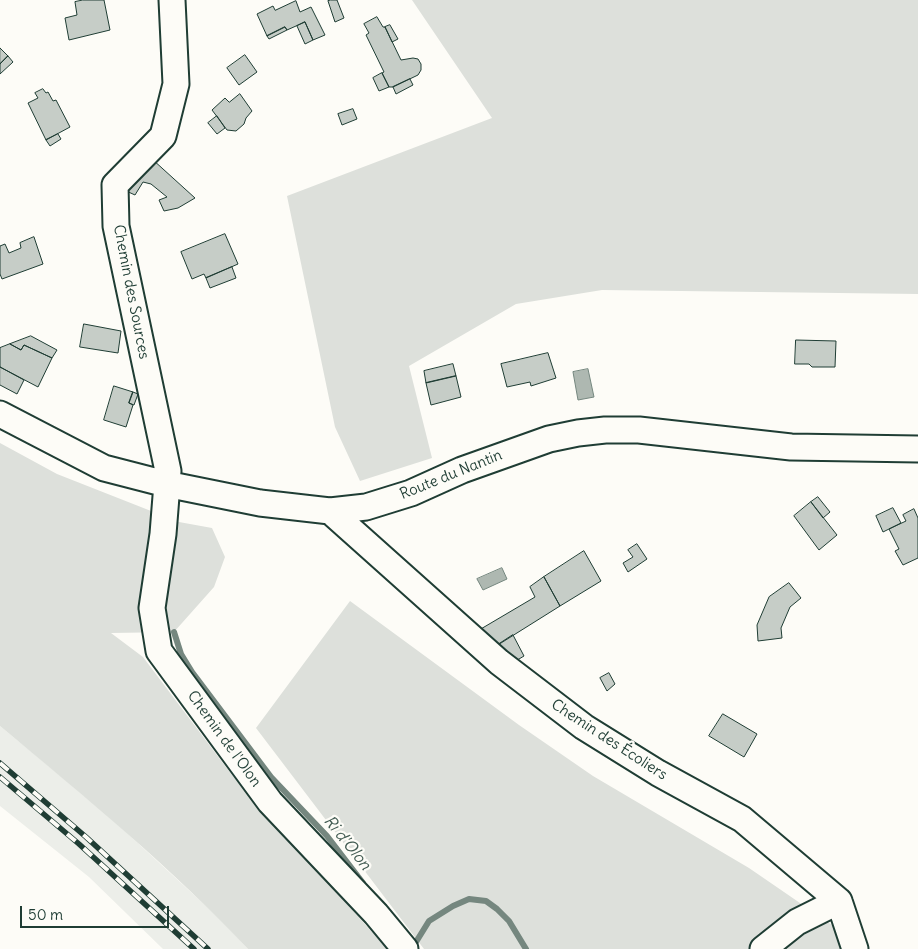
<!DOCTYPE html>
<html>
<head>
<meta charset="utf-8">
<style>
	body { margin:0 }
	#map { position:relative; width:918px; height:949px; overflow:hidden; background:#fdfcf7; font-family:Delius,sans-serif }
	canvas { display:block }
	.scale { position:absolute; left:20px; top:906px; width:149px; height:22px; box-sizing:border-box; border:2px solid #1f3d34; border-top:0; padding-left:6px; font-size:15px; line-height:18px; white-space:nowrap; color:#1f3d34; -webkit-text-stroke:4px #fdfcf7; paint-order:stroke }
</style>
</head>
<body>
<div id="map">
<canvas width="918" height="949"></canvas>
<div class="scale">50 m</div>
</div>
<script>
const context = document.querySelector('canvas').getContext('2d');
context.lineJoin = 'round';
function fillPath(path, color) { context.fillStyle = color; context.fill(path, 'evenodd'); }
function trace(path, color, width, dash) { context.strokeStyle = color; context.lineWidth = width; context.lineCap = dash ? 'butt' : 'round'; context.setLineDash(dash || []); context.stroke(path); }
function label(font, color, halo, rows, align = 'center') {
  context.font = font + ' Delius,sans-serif'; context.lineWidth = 4.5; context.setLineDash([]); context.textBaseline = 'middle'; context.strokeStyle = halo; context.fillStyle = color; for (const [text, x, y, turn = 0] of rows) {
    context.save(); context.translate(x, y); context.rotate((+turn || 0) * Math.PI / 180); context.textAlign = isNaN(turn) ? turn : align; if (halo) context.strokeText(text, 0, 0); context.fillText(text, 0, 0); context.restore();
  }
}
fillPath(new Path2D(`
	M0,726L103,811L220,919L248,949H163L89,877L0,806Z`), '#eceee9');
fillPath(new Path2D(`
	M412,0H918V294L602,290L516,304L409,366L432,458L360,481L335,427L287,196L492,118Z
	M0,443L57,474L179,522L212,528L225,557L214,587L174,632L111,633L143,657L232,775L387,949H248C172,868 85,797 0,726Z
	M350,601L519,725L593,776L749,868L867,949H424L256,728Z`), '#dde0db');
const water = new Path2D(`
	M588,369L594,397L578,400L573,372Z
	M502,568L507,579L483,590L477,579Z`);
fillPath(water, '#aeb8b1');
trace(water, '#75877f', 1);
trace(new Path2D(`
	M174,632L181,654L192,672L271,777L327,836L363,883
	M407,941L416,942L429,921L453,906L469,899L486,901L497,909L509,921L526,949`), '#75877f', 6);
const building = new Path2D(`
	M83,0H104L110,30L69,40L65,18L77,15L75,2Z
	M331,0H337L344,18L335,22L328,1Z
	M296,1L300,12L311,7L325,35L313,40L305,22L287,30L285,27L267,36L257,14L273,6L275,10Z
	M377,17L383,27H385L401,60L413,58L418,59L421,64V70L418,75L393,87H389L382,73L384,72L366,35L369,33L364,24Z
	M305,22L313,40L305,44L297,26Z
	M390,25L398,39L392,42L385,27Z
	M285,27L287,30L269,39L267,36Z
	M0,48L8,56L0,64Z
	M245,55L257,72L239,85L227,68Z
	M8,56L13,62L0,74V64Z
	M382,73L389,87L379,91L373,78Z
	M410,79L413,85L396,94L393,87Z
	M43,89L46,93L48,92L53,101L56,100L70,127L46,140L28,103L38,98L35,93Z
	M240,94L252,111L246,118L244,124L236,131L227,130L212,110L225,98L229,102Z
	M353,109L357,119L342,125L338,114Z
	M217,116L225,128L217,134L208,123Z
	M58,134L61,139L50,146L46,140Z
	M152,159L195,198L178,208L164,211L159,200L167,197L151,184L143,182L135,195L124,190Z
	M225,234L238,264L206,278L204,274L192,279L181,252Z
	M34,237L43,264L2,279L0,274V246L5,244L9,253L21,248L20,243Z
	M232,267L236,278L210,288L206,278Z
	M84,324L121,331L118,353L80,347Z
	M31,336L57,350L52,358L24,345L21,350L10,344Z
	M796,340L836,341L835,367H812L809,364H795Z
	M10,344L21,350L24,345L52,358L38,387L0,367V348Z
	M548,353L556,378L531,386L530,382L507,387L501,364Z
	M453,364L456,376L426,383L424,371Z
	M0,367L24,380L17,394L0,385Z
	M456,376L461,397L431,405L426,383Z
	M114,386L133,392L129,403L133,405L126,427L104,420Z
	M133,392L138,394L134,405L129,403Z
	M818,497L830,512L823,518L811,502Z
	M811,502L837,535L819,550L794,516Z
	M893,508L901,523L883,532L876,516Z
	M914,509L918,518V558L903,565L895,551L899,549L889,529L906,521L903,515Z
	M637,544L647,559L628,572L623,563L633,557L628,550Z
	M584,551L601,581L560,606L544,577Z
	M544,577L560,606L493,648L474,633L535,597L530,587Z
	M789,583L801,598L790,607L781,628L782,638L758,641L757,625L769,597Z
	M513,635L524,656L514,662L493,648Z
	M609,673L615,684L607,691L600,678Z
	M723,714L757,734L744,757L709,736Z`);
fillPath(building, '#c6cdc7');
trace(building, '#1f3d34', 1);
const minor = new Path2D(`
	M172,0L176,84L163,136L115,185L116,226L168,471L163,534L152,608L159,651L270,802L376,914L405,949
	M0,414L104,468L166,484L260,503L330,511L366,507L411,493L462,470L549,439L578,433L605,430H639L791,447L918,449
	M330,511L499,662L584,727L658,773L742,819L839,901L855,949
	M763,949L797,922L839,901`);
trace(minor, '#1f3d34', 29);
trace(minor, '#fdfcf7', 25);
const rail = new Path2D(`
	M0,763L86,837L208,949
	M0,777L79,844L194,949`);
trace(rail, '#1f3d34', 5.5);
trace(rail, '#fdfcf7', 4, [11]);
label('15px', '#1f3d34', '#fdfcf7', [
	["Chemin des Sources",131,292,79],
	["Route du Nantin",451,475,-22],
	["Chemin de l'Olon",224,739,54],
	["Chemin des Écoliers",609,740,33]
]);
label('italic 16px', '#435c53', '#fdfcf7', [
	["Ri d'Olon",347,843,51]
]);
</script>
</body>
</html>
